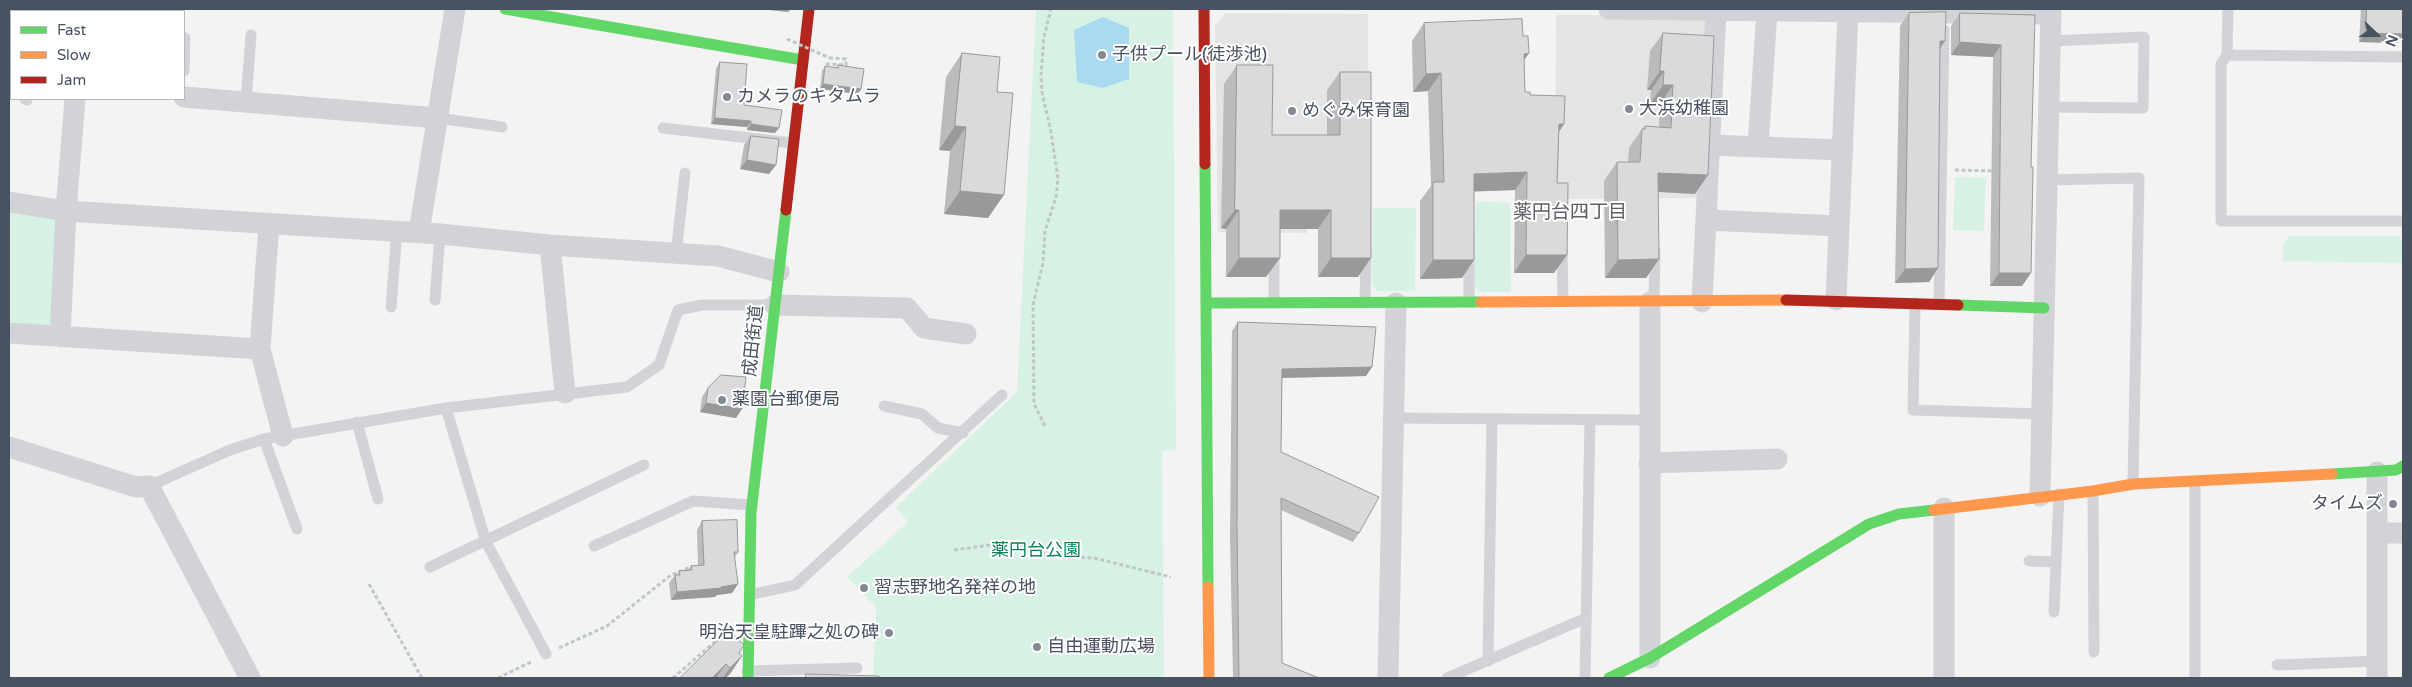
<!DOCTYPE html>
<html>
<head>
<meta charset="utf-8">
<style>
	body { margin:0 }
	#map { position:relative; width:2412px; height:687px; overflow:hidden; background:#f3f3f3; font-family:"Varela Round",sans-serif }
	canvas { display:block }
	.frame { position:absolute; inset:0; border:10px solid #485261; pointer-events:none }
	.legend { position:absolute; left:10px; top:10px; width:175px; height:90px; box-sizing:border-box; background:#fff; border:1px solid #b6bac0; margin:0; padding:6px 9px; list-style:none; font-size:15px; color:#485261 }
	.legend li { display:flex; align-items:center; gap:10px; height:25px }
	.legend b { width:25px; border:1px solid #b6bac0 }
	.north { position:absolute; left:2352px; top:10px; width:50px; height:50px; -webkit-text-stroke:4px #fff; paint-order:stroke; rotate:111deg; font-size:14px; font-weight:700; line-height:20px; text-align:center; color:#485261 }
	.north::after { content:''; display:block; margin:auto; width:18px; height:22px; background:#485261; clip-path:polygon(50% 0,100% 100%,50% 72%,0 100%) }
</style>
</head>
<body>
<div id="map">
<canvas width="2412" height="687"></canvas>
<div class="frame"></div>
<ul class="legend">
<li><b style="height:6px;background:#63d668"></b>Fast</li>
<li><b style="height:6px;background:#ff974d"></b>Slow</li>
<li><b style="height:6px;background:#b3261e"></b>Jam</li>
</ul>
<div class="north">N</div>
</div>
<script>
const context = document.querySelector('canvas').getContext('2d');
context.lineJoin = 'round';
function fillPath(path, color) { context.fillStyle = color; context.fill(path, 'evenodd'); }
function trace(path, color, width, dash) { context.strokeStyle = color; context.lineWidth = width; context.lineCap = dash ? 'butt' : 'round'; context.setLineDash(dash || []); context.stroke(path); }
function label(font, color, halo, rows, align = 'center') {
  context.font = font + ' "Varela Round","Noto Sans JP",sans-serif'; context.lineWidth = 4; context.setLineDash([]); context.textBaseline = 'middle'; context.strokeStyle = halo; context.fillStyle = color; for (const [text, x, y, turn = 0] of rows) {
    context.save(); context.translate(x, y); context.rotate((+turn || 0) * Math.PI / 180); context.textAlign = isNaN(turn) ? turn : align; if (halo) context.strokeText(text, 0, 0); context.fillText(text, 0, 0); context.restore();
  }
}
fillPath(new Path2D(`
	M1226,13L1368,14L1367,199L1307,197V233L1218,232L1215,25Z
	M1556,15H1703L1708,20L1698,198L1555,199Z`), '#e4e4e5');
fillPath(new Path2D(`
	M1036,9H1173L1176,450L1162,451L1164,678H873L876,607L847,577L908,522L896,507L1017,392Z
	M1955,177L1986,178L1984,231L1953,230Z
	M1476,201L1510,203L1511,292H1481L1473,285Z
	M1373,208H1416L1415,291H1377L1372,284Z
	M9,211L61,216L57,317L48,325L9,323Z
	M2289,236H2398L2403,242V263L2283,261V245Z`), '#d7f2e5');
fillPath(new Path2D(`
	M1103,17L1129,28V79L1103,88L1077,82L1074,30Z`), '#aadaf2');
trace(new Path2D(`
	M826,64L846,65V59L830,58
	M1955,170L1993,171
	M1045,426L1034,404L1033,305L1043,263L1045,231L1056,197L1058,178L1051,132L1042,92L1041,75L1044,37L1051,9
	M954,550L1005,543L1025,547L1040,555L1094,558L1171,577
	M369,584L422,678
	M559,648L607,626L671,575L693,566
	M498,678L533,661
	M673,678L725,633`), '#bdc8c7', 3, [4, 2.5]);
trace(new Path2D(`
	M2227,55L2228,9
	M2403,57L2227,55L2221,64V221H2403
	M184,71L185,38
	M9,89L11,90
	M25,99L27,100
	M246,102L251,35
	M2048,107L2143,108L2144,37L2050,41
	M438,118L502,127
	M663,128L793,143
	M2047,180L2139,178L2133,484
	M1562,247L1563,301
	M1274,253V303
	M1469,253V302
	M676,254L685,173
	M435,300L440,234
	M1654,302L1655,251
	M1365,303L1366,252
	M1915,303L1913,410L2042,414
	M1939,303L1944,30
	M391,307L397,231
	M884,406L922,414L938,428L963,433
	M446,408L486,542L546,654
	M1394,418L1649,420
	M357,422L378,499
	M264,439L297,529
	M149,486L230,450L264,439L446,408L627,387L659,365L678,310L702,305H775
	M2093,492L2094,652
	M594,546L693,501L752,505
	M2029,561L2056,562
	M430,567L644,465
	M749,595L795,585L1002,395
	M2054,612L2059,494
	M1488,661L1492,419
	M2277,665L2377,661
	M747,671L857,668
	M1447,678L1586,618
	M1585,678L1590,420
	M2195,678V482`), '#d1d3d6', 11);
trace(new Path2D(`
	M1609,9L2051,14
	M82,11V9
	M184,97L438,118
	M1709,145L1843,150
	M1758,146L1767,11
	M9,202L66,211L440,234L550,245L718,256L779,272
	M1706,220L1839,226
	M269,223L260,349L283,436
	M419,232L455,9
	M550,245L565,393
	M1836,300L1848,12
	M1702,302L1716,10
	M775,305L907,308L924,328L966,334
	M9,333L260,349
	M60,337L66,211L75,99
	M9,447L136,487L149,486L250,678
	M1649,463L1777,459
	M2377,472V678
	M2040,496L2051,9
	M2378,533H2403
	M1650,658V302
	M1388,678L1396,303
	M1944,678V508`), '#d1d3d6', 21);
trace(new Path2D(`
	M505,9L803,60
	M1205,164L1208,587
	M1206,303L1481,302
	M1958,305L2044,308
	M2332,474L2396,470L2403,466
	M748,678L751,513L786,210
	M1609,678L1650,658L1869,524L1899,514L1934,510`), '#63d668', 11);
trace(new Path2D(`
	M1481,302L1786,300
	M1934,510L2093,491L2133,484L2332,474
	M1208,587L1209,678`), '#ff974d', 11);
trace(new Path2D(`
	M1204,9L1205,164
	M786,210L809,9
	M1786,300L1958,305`), '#b3261e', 11);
trace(new Path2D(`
	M787,39L830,58`), '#bdc8c7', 3, [4, 2.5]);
fillPath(new Path2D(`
	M2361,9H2403L2398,43L2359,42Z
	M1909,13L1940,48L1938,268L1929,282L1895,283L1900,26Z
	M1960,13L2035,15L2022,286H1990L1993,57L1951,55V26Z
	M1424,23L1523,36L1529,53L1524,60L1525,92L1530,95L1564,124L1559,132L1554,273H1514L1515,190L1474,191L1462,278L1420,279V201L1431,186L1428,91L1413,92L1412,41Z
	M1663,33L1695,194L1658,192L1659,259L1646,278H1605L1604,181L1617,162H1628L1629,148L1642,129H1643L1645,126L1659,127L1660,104H1650L1651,90H1647L1650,51Z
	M962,53L997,92L988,218L944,214L950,151L939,150L946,77Z
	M720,62L744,105L775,133L747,130V127L711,124L716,68Z
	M838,65L861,89L858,94L820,89L822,71L825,66L837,68Z
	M1237,65L1272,135H1327V90L1340,72L1358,277H1318V229H1280L1266,277H1226V229L1221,228L1224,84Z
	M751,136L769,174L740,169L744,145Z
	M1238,322L1372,367L1366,376L1282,378L1281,452L1359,533L1353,542L1281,510L1282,663L1319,678H1233L1230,536L1232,331Z
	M708,388L736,418L700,412L702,397Z
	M702,521L738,552L735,557L732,593L717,595L715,597L671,600L669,583L675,575H677L679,571L688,570L691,566L698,565L697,530Z
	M739,653L730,674L725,678H680Z`), '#bbbbbd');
fillPath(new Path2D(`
	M759,9H791L788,12Z
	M2366,33L2403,34V35L2398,43L2359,42Z
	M1940,41H1945L1936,54Z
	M1960,42L2001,45L1993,57L1951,55Z
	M1529,53L1516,72L1524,54Z
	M1660,71H1664L1651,90H1647Z
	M1441,73L1428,91L1413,92L1426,74Z
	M823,84L861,89L858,94L820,89Z
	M1663,85H1673L1660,104H1650Z
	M715,118L751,121L747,127L711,124Z
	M751,124L779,128L775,133L747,130Z
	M1559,124H1564L1551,143Z
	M955,126L966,127L950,151L939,150Z
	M747,160L776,165L769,174L740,169Z
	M1527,172L1515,190L1462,192L1474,174Z
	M1658,173L1708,175L1695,194L1645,191Z
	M960,191L1004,195L988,218L944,214Z
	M1235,210H1239L1226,229L1221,228Z
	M1280,210H1331L1318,229H1267Z
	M1526,255H1567L1554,273H1514Z
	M1239,258H1280L1266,277H1226Z
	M1331,258H1371L1358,277H1318Z
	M1659,259L1646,278H1605L1618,260Z
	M1433,260H1474L1462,278L1420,279Z
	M1938,268L1929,282L1895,283L1905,269Z
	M1999,273H2031L2022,286H1990Z
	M1372,367L1366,376L1275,378L1282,369Z
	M706,403L742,409L736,418L700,412Z
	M738,584L732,593L717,595L715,597L671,600L677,592Z
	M742,656L730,674L725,678H723L730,668Z
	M726,664L716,678H712Z`), '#99999a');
const building = new Path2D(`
	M2367,9H2403V34L2366,33Z
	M1946,12L1945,41H1940L1938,268L1905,269L1909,13Z
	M1960,13L2035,15L2031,167H2033L2031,273H1999L2001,45L1960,42Z
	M1522,19L1523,36H1528L1529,53L1524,54L1525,92H1530V95L1565,96L1564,124H1559L1557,183H1568L1567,255H1526L1527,172L1474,174V260H1433V182H1444L1441,73L1426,74L1424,23Z
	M1663,33L1714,36L1708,175L1658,173L1659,259L1618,260L1617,162H1640L1642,129H1645V126L1671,128L1673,85H1663L1664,71H1660Z
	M962,53L1000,57L997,92L1013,93L1004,195L960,191L966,127L955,126Z
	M720,62L747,64L744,105L782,110L779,128L751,124V121L715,118Z
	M838,65L864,69L861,89L823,84L825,66L838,68Z
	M1237,65H1273L1272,135H1340V72H1371V258H1331V210H1280V258H1239V210H1235Z
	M751,136L779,139L776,165L747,160Z
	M1238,322L1376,327L1372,367L1282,369L1281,452L1379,497L1359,533L1281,498L1282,663L1319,678H1239L1237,526Z
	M721,375L746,377L742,409L706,403L708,388Z
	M737,520L738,552H734L738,584L721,587V588L677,592L675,575H680L679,571L692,570L691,566L704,565L702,521Z
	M729,630L744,645L739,653L742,656L730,668L726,664L712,678H680Z
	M806,674L879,676V678H806Z`);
fillPath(building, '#dadadc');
trace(building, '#99999a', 1);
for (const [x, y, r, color] of [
	[1102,55,5,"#848a94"],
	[727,97,5,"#848a94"],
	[1629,109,5,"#848a94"],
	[1292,111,5,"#848a94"],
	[722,400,5,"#848a94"],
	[2393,504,5,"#848a94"],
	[864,588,5,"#848a94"],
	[889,633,5,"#848a94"],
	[1037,647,5,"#848a94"]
]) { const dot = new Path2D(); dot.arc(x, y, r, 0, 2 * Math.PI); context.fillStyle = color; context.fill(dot); trace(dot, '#fff', 2); }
label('18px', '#485261', '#fff', [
	["子供プール(徒渉池)",1112,55],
	["カメラのキタムラ",737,97],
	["大浜幼稚園",1639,109],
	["めぐみ保育園",1302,111],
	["薬園台郵便局",732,400],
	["タイムズ",2383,504,"right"],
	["習志野地名発祥の地",874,588],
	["明治天皇駐蹕之処の碑",879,633,"right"],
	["自由運動広場",1047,647]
], 'left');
label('18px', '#485261', '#fff', [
	["成田街道",754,341,-84]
]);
label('18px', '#128359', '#fff', [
	["薬円台公園",1036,551]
]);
label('19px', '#5e6167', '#fff', [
	["薬円台四丁目",1570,213]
]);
</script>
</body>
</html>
